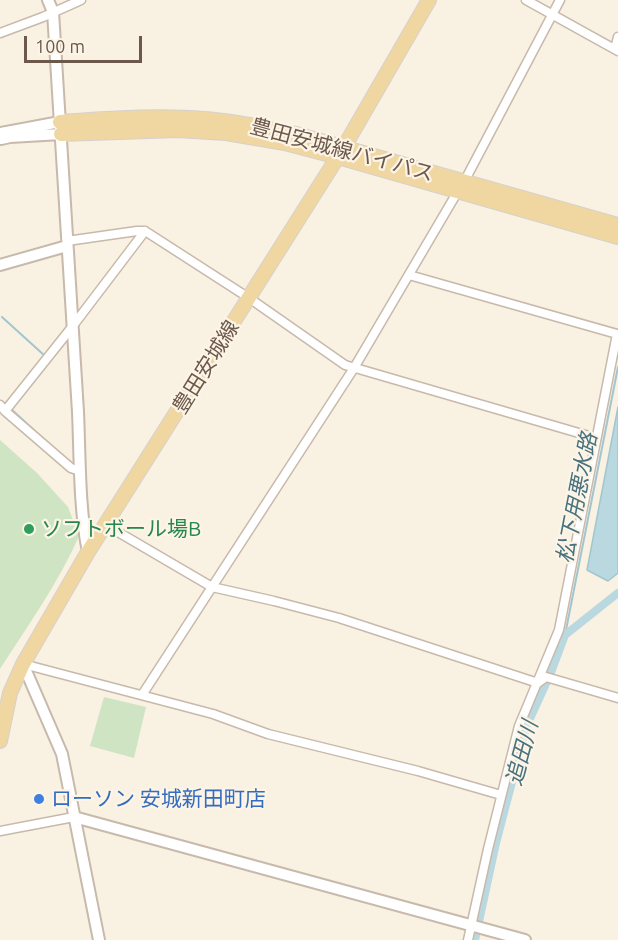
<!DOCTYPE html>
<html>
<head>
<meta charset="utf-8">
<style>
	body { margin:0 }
	#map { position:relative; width:618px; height:940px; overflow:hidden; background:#f9f1e2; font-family:Ubuntu,sans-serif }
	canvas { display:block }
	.scale { position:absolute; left:24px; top:36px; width:118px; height:27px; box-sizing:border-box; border:3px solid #6d594c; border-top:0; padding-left:8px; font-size:18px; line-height:21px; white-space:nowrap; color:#6d594c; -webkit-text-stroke:4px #fcf5e7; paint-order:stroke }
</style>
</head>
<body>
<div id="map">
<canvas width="618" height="940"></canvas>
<div class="scale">100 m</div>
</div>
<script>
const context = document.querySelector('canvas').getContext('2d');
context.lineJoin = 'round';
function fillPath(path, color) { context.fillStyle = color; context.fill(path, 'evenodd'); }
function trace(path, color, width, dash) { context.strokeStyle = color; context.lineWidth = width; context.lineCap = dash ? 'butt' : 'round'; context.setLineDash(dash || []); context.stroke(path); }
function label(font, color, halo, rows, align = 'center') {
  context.font = font + ' Ubuntu,"Noto Sans JP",sans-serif'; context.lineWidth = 4.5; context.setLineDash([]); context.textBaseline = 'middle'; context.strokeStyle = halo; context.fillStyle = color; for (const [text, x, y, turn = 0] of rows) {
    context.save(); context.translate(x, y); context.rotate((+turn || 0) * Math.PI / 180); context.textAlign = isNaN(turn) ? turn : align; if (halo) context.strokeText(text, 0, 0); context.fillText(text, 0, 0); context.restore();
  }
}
fillPath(new Path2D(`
	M0,440L37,473L68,507L79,536C59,582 27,627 0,669Z
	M104,697L146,707L134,758L90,746Z`), '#cfe4c3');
const water = new Path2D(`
	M618,407V573L608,581L587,570Z`);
fillPath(water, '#bad8df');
trace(water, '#a1c6d0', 1.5);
trace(new Path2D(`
	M2,317L45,356
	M10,408L50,445
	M565,635L618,367`), '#a1c6d0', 2);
trace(new Path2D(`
	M475,940L496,843L527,725L550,675L565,635L618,593`), '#bad8df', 8);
const minor = new Path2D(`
	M526,0L618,51
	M0,33L43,17L81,0
	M615,49L618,37
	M464,182L560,0
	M67,241L137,231H145L249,298L345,365L596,438
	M409,275L617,334L559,630L519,726L488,849L468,940
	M0,405L5,411L71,468L80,471
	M5,411L72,327L145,231
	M106,525L212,587L274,601L339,618L538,683
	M23,664L213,714L268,734L418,771L501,795
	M539,682L546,677L618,698
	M142,695L354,368L458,191
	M0,831L74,817`);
const tertiary = new Path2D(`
	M48,0L53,12L78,412C80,457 79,508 88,552
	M0,133L60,122
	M1,139L10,137L61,134
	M0,265L67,246
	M23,664L62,754L99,940
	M74,817L525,940`);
const primary = new Path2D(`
	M60,122C108,119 156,115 204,119C235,121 266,128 296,134L618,225
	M61,134L177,130L226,133L285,143L338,157L618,237
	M0,741L10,693L23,664L88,552L344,147L429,0`);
trace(minor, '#c7b9ab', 11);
trace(tertiary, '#c7b9ab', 14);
trace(primary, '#d6d1cd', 16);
trace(minor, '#fff', 8);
trace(tertiary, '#fff', 10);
trace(primary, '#f0d7a2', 14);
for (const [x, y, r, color] of [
	[29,529,6,"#2e9e5b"],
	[39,799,6,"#3f7fe0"]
]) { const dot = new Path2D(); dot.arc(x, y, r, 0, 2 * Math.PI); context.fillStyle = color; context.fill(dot); trace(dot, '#fcf5e7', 2); }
label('21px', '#6d594c', '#fcf5e7', [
	["豊田安城線バイパス",342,150,15],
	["豊田安城線",206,367,-58]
]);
label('21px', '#27864d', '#fcf5e7', [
	["ソフトボール場B",41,529]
], 'left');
label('21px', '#366cbe', '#fcf5e7', [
	["ローソン 安城新田町店",51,799]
], 'left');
label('italic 22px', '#49727e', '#fcf5e7', [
	["松下用悪水路",577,498,-79],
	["追田川",522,753,-75]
]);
</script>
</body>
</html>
